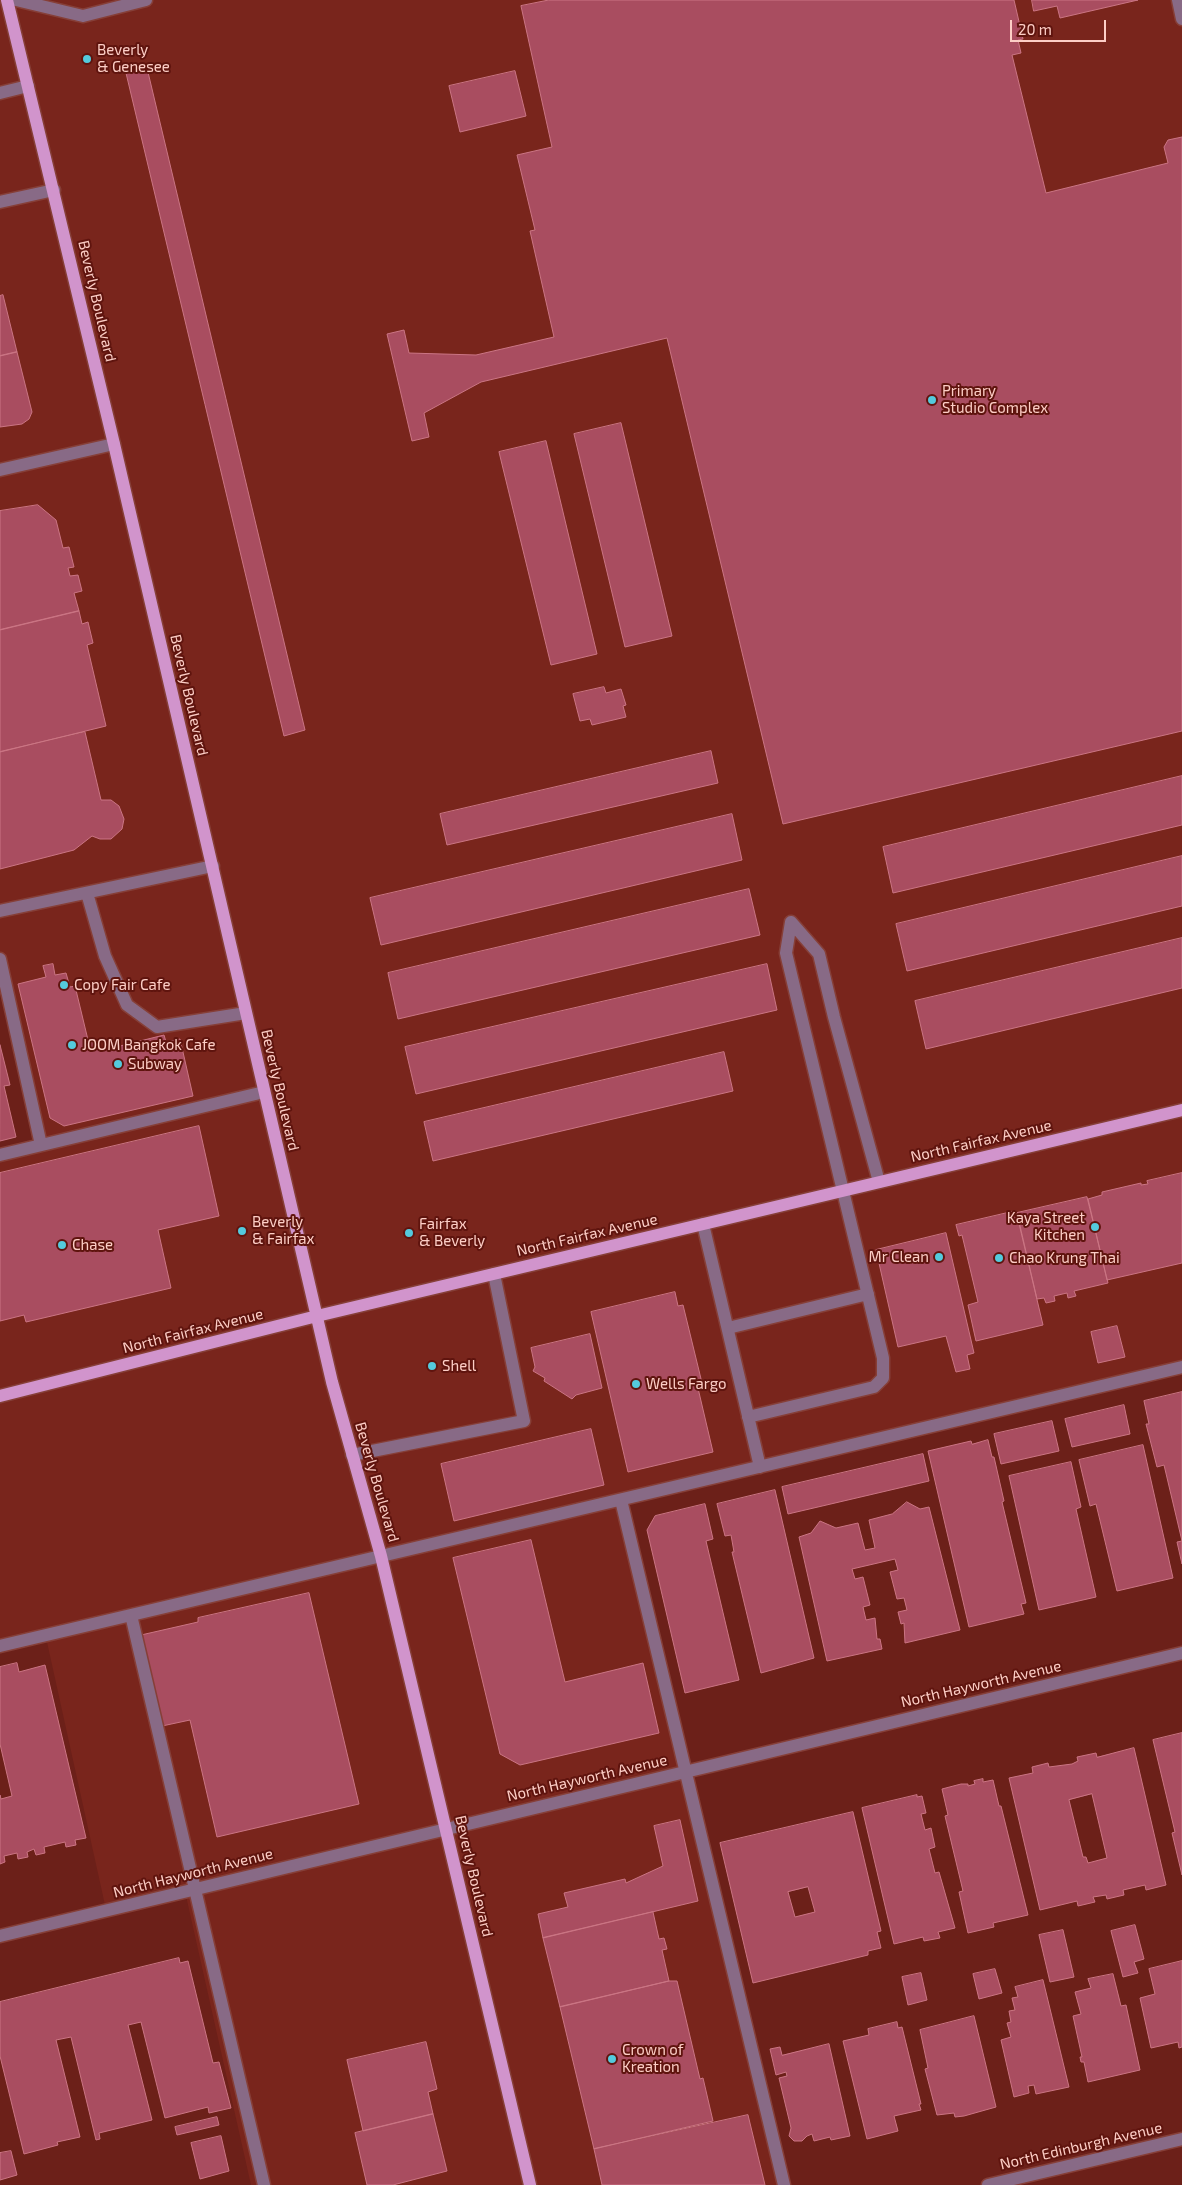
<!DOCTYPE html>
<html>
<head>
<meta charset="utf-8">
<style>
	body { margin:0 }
	#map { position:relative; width:1182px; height:2185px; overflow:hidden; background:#6c2019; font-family:"Exo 2",sans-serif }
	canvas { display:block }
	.scale { position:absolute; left:1010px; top:20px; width:96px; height:22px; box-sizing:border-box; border:2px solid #fdcec6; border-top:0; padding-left:6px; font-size:15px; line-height:18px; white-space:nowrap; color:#fdcec6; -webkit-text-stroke:4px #5f140e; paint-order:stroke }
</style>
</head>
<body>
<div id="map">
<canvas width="1182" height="2185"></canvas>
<div class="scale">20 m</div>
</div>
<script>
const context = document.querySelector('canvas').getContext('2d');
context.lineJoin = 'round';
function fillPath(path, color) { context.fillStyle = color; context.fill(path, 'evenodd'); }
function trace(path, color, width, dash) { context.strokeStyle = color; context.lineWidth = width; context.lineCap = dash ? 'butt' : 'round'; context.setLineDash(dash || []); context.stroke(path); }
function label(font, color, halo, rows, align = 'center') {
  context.font = font + ' "Exo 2",sans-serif'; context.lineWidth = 4; context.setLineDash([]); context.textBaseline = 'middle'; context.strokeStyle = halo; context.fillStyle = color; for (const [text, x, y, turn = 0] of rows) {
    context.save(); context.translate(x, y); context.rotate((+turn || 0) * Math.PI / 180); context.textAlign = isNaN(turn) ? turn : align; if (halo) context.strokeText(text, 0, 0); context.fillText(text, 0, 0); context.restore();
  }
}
fillPath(new Path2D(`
	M0,0H1182V1374L625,1505L783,2185H251L184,1887L105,1905L47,1642L0,1653V1158L43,1148L0,963Z`), '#79251c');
const building = new Path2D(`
	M549,0H1014L1023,39L1018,40L1021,53L1012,55L1046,193L1168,163L1164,147L1168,140L1182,137V731L783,824L667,338L481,382L424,413L429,437L412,441L387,334L404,330L409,353L476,355L554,337L530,231L535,230L517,155L552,147L521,6Z
	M1032,0H1138L1060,18L1057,6L1034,11Z
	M147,68L305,730L284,736L126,73Z
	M515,71L526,116L460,132L449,86Z
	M3,295L17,352L0,356V296Z
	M17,352L32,412L29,419L22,424L0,427V356Z
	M621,423L672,636L625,647L574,434Z
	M546,441L597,654L551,665L499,452Z
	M38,505L56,520L63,548L69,547L74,567L68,568L70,576L78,575L82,591L74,593L79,611L0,630V511Z
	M79,611L82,624L88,622L93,643L87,645L106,726L0,752V630Z
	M604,687L606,693L621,689L626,705L623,706L626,717L592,725L590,719L580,721L573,694Z
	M85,732L101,800H111L119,806L124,819L122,829L111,839H100L92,836L74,850L0,869V752Z
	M711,751L718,783L447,845L440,814Z
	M1182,776V825L893,893L883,847Z
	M732,814L742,860L381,945L370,898Z
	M1182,856V906L907,971L896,924Z
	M749,889L760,935L398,1019L388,973Z
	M1182,938V988L926,1049L915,1001Z
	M53,964L55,975L66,973L70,987L75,986L88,1040L104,1050L164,1035L166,1042L180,1039L193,1096L64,1126L50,1118L18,984L46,977L43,966Z
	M767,964L777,1010L416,1094L405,1047Z
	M0,1045L10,1085L4,1086L16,1137L0,1141Z
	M724,1052L733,1091L433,1161L424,1122Z
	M199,1126L219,1216L158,1230L171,1288L26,1322L24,1315L0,1321V1173Z
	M1182,1173V1263L1107,1280L1088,1199L1102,1195V1192L1141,1183V1185L1148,1184L1147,1181Z
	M1087,1197L1108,1283L1074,1291L1076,1296L1068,1298L1067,1293L1054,1296L1055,1301L1046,1303L1044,1298L1037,1299L1017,1213Z
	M1016,1211L1043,1325L976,1341L968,1305L978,1302L962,1235L959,1236L956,1225Z
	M946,1233L974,1353L967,1355L970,1369L956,1372L946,1336L898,1347L876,1250Z
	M675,1292L678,1306L683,1305L702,1383L697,1384L713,1452L628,1472L591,1312Z
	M1117,1326L1125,1357L1098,1363L1091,1332Z
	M590,1334L602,1388L576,1395L572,1399L544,1381L545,1378L533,1371L535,1367L531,1348Z
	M1182,1392V1564L1177,1542L1182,1541L1164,1465L1157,1467L1146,1424H1149L1144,1401Z
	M1124,1405L1130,1434L1072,1447L1065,1419Z
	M1052,1421L1059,1451L1001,1464L994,1434Z
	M591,1429L604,1485L454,1521L441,1464Z
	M988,1440L992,1457H994L1004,1501L1002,1502L1026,1603L1021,1604L1024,1614L969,1627L928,1451L971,1441L972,1444Z
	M1143,1445L1173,1578L1117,1591L1096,1504L1090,1506L1079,1460Z
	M923,1454L929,1481L788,1514L782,1487Z
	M1071,1462L1081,1507L1076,1509L1096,1597L1039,1610L1009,1476Z
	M775,1490L814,1658L761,1673L732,1552H734L731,1535L725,1536L717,1504Z
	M907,1502L920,1509L929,1507L960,1630L905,1643L904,1623L901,1624L898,1612L907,1610L904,1598L897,1599L890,1572L898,1570L895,1559L852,1569L855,1579L863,1577L870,1605L863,1607L866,1620L875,1618L877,1639H880L882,1649L827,1661L799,1537L811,1533L820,1521L836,1528L858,1523L865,1550L875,1548L869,1520L892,1514Z
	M705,1504L713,1539L706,1541L739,1680L685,1693L647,1530L655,1516Z
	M531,1540L565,1682L643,1663L659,1733L520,1765L500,1754L453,1558Z
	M309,1593L359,1804L217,1837L190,1720L162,1726L141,1635L198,1622V1618Z
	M17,1663L19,1672L45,1665L86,1838L75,1840L76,1845L66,1847L65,1842L44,1847L45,1853L36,1855L34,1849L27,1852L28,1857L18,1859L17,1853L4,1856L5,1862L0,1864V1795L1,1799L12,1796L0,1744V1667Z
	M1182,1733V1875L1172,1833L1175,1832L1153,1740Z
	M1134,1748L1166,1885L1146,1890L1145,1885L1123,1890L1124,1895L1107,1899L1106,1895L1093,1897L1095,1902L1078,1906L1077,1901L1040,1910L1009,1778L1033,1773L1032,1767L1048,1763L1049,1767L1072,1764L1078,1761L1077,1757L1096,1753L1097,1757ZM1092,1794L1107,1858L1088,1863L1086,1857H1083L1069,1800Z
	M983,1779V1782L993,1780L999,1806H1001L1028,1915L993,1923L994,1927L968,1933L959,1892L963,1891L945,1816L948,1815L942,1789L961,1784H968V1786L975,1784L974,1781Z
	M917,1795V1797L922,1796L926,1813L921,1814L925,1830L931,1828L935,1847L929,1849L935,1873L939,1872L955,1928L938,1932L940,1938L924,1941L923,1937L894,1944L862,1808Z
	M853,1812L881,1931L877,1932L881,1948L868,1951V1955L753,1983L720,1843ZM808,1887L815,1912L795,1917L788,1892Z
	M680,1820L698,1901L543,1938L538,1914L568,1907L564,1893L625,1879L626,1883L663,1866L654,1826Z
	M653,1912L659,1939L664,1938L667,1949L662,1950L669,1981L560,2007L543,1938Z
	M1135,1925L1144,1959L1134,1962L1138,1973L1123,1977L1111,1931Z
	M1063,1930L1074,1977L1050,1982L1039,1935Z
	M179,1958L180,1963L188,1961L213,2063L219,2062L231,2108L209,2113L208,2107L165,2118L141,2022L128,2025L152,2120L99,2133L100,2139L96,2140L71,2037L56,2040L80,2137L57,2142L58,2145L24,2154L0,2056V2002Z
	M1182,1961V2047L1179,2048L1178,2042L1151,2048L1140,1998L1155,1994L1149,1969Z
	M995,1969L1002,1993L979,1999L973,1974Z
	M921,1973L927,2000L908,2005L902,1977Z
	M1113,1974L1121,2006L1126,2005L1140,2070L1088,2082L1084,2062H1081L1080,2057H1082L1073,2016L1081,2014L1075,1992L1091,1988L1088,1979Z
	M1043,1980L1069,2087L1036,2094L1034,2085L1028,2086L1029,2093L1014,2097L1001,2040L1011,2037L1007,2023L1011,2022L1009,2011L1015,2010L1012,1998L1018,1997L1015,1987Z
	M669,1981H677L700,2079L703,2078L713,2121L594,2149L560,2007Z
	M974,2016L996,2107L964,2116L955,2117L954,2113L937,2115L925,2069L928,2068L920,2030Z
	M897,2022L898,2028L902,2027L921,2104H919L921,2110L894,2116L898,2131L867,2139L843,2041L869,2035L868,2029Z
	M426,2042L437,2089L428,2092L433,2114L363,2131L347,2060Z
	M829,2044L850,2136L831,2140L830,2137L814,2141L812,2134L807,2136L802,2141H794L789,2136L791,2128L779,2078L787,2076L786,2072L776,2075L770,2049L780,2047L782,2055Z
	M433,2114L447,2171L393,2185H367L355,2133Z
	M748,2115L765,2185H602L594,2149Z
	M217,2117L219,2125L177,2135L175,2127Z
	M221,2136L229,2171L200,2179L191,2143Z
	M11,2151L17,2175L0,2180V2153Z`);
fillPath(building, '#a94d60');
trace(building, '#cb7584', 1);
const minor = new Path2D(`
	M16,0L83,16L146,0
	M1178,0L1182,19
	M0,93L28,86
	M0,202L54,190
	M0,470L114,444
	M87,893L105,956L127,1005L157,1027L246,1013
	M0,911L213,866
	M791,922L819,954L834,1017L879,1182
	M0,959L41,1145
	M0,1155L264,1092
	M703,1224L760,1467
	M728,1328L868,1294
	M748,1417L874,1387L883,1378V1358L786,953L791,922
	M352,1455L524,1421L494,1274
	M621,1500L784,2185
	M131,1615L264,2185
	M0,1646L1182,1367
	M0,1936L1182,1653
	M988,2185L1182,2139`);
const major = new Path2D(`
	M7,0L114,444L332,1382L381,1556L530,2185
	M0,1396L317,1316L1182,1110`);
trace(minor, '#863f38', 15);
trace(major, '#863f38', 15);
trace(minor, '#886a86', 12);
trace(major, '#d194cc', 12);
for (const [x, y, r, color] of [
	[87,59,5,"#54cadd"],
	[932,400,5,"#54cadd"],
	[64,985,5,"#54cadd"],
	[72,1045,5,"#54cadd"],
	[118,1064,5,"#54cadd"],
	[1095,1227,5,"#54cadd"],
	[242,1231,5,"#54cadd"],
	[409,1233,5,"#54cadd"],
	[62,1245,5,"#54cadd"],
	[939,1257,5,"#54cadd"],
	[999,1258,5,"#54cadd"],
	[432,1366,5,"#54cadd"],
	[636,1384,5,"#54cadd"],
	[612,2059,5,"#54cadd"]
]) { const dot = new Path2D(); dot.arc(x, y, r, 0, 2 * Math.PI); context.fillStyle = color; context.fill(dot); trace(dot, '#5f140e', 2); }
label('15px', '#fdcec6', '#5f140e', [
	["Beverly",97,50],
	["& Genesee",97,67],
	["Primary",942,391],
	["Studio Complex",942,408],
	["Copy Fair Cafe",74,985],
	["JOOM Bangkok Cafe",82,1045],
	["Subway",128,1064],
	["Kaya Street",1085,1218,"right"],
	["Kitchen",1085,1235,"right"],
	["Beverly",252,1222],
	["& Fairfax",252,1239],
	["Fairfax",419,1224],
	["& Beverly",419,1241],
	["Chase",72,1245],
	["Mr Clean",929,1257,"right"],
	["Chao Krung Thai",1009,1258],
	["Shell",442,1366],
	["Wells Fargo",646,1384],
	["Crown of",622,2050],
	["Kreation",622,2067]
], 'left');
label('15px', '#fdcec6', '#5f140e', [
	["Beverly Boulevard",97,301,77],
	["Beverly Boulevard",189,695,77],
	["Beverly Boulevard",280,1090,77],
	["North Fairfax Avenue",981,1141,-13],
	["North Fairfax Avenue",587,1235,-13],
	["North Fairfax Avenue",193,1331,-14],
	["Beverly Boulevard",377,1482,74],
	["North Hayworth Avenue",981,1684,-13],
	["North Hayworth Avenue",587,1778,-13],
	["North Hayworth Avenue",193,1873,-14],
	["Beverly Boulevard",474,1876,77],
	["North Edinburgh Avenue",1081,2146,-13]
]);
</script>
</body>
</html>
